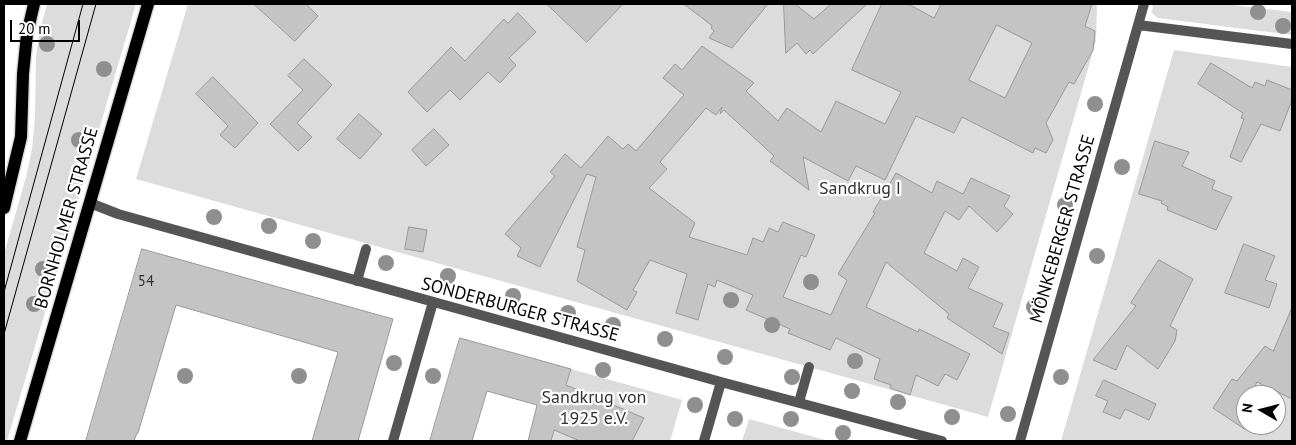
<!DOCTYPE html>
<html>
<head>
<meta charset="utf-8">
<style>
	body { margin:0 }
	#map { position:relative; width:1296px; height:445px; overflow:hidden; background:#fff; font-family:"PT Sans",sans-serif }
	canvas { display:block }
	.frame { position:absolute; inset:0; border:5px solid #000; pointer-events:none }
	.north { position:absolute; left:1236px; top:385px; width:50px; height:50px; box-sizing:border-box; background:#fff; border:1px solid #999; border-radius:50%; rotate:278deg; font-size:14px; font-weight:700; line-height:20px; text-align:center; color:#000 }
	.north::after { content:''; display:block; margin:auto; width:18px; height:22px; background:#000; clip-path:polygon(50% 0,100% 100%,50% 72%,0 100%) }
	.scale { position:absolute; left:10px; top:20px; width:70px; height:22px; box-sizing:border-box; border:2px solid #000; border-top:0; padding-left:6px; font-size:15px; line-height:18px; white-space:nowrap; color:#000; -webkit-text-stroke:4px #fff; paint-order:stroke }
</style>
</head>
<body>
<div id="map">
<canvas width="1296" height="445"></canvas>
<div class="frame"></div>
<div class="north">N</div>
<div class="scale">20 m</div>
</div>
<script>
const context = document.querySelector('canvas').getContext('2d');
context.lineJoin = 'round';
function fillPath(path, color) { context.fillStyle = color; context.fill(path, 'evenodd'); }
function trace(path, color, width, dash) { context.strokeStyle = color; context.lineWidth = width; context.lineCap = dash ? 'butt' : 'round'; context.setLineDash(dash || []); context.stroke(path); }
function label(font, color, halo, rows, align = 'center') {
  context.font = font + ' "PT Sans",sans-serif'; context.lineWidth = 4.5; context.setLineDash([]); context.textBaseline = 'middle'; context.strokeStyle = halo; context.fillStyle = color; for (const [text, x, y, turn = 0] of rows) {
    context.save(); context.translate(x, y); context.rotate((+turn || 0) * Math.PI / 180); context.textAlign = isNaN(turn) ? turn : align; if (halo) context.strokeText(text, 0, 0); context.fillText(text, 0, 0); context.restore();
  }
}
fillPath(new Path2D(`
	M47,4H136L7,441H4V254L26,177L32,149L35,117L36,55L40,30Z
	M188,4H1097L1096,41L988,417L136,179Z
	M1153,4H1224L1292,12V35L1158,18L1152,13Z
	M1174,50L1292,67V441H1061ZM1246,395H1276V425H1246Z
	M571,369L682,400L670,441H551Z
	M749,419L829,441H742Z`), '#dcdcdc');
const building = new Path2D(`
	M254,4H306L318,16L295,41Z
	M547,4H623L587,42Z
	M684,4H768L732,48L709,38L714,31L711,28L712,26Z
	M784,4H795L814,19L831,4H867L813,54L810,50L806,54L797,43L786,53Z
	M882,4H908L934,18L941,4H1092L1085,26L1095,31L1093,50L1074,84L1069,82L1046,123L1053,140L1046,153L1035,148L1033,153L962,117L954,133L916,116L885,180L856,166L848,181L803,157L809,190L770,161L774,156L724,110L720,114L722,107L716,115L706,108L660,162L667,169L649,188L695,223L689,237L747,255L753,238L763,242L769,228L778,232L783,222L815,235L806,257L801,255L783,297L831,315L847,280L838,274L875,213L873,212L896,173L932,193L937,181L963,194L971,178L1010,196L1004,206L1013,214L997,232L969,206L959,220L945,211L924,253L957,271L963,258L979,267L968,288L1003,304L993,327L1009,333L1002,354L947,318L949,314L886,262L866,307L918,332L919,329L970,354L957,380L945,374L938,386L916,375L910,395L890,388L891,385L874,379L880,359L836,338L830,350L788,333L790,329L746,310L753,295L717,280L715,287L708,284L698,320L676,313L687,274L650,260L633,290L637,292L627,310L577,281L585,250L577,247L596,177L587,174L540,267L517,256L521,248L505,234L555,176L550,172L565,154L581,168L608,136L623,149L628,144L636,151L684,95L663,78L675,64L682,70L702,46L754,83L746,91L778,121L787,108L821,132L836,101L885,124L901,92L852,70ZM997,25L1032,43L1005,98L969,80Z
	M518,13L536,32L509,58L516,65L500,83L488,72L460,100L450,90L427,112L408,92L451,47L465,61L504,19L508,23Z
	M304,59L332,85L297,123L312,137L298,151L270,124L303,90L288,76Z
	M1211,63L1252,88L1255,82L1265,86L1267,80L1292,90V100L1280,131L1261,124L1241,162L1230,157L1244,119L1241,118L1243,113L1198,84Z
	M213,77L258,123L235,148L220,135L228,126L196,94Z
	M359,114L382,134L360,159L337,139Z
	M434,129L449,145L426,166L412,150Z
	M1155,141L1189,152L1182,166L1215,181L1212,189L1232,197L1216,230L1167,210L1168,207L1161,203L1162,201L1139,194Z
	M409,227L427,230L423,252L405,249Z
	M1244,244L1275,256L1265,280L1277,284L1269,308L1225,293Z
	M142,249L393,319L358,441H312L338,352L176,305L138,433H137L134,441H86Z
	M1159,260L1193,279L1170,326L1177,330L1175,341L1158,369L1127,345L1116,370L1093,360L1136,306L1131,303Z
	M1292,308V399L1257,382L1250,395H1246V430L1213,408L1232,379L1237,381L1265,346L1273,351Z
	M460,338L571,369L566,385L644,418L632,441H580L554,430L551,441H528L537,405L487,391L472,441H430Z
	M1104,380L1156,404L1149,420L1125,409L1120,419L1103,412L1108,401L1096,396Z`);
fillPath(building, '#c4c4c4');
trace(building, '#999', 1);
const primary = new Path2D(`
	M4,208L21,137L23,74L27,34L34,4
	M20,441L148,4`);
trace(primary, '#dbdbdb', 15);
trace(new Path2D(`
	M357,281L366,249
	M799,402L809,367`), '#555', 10);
trace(new Path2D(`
	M1138,25L1292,44
	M90,203L118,214L721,382L942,441
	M393,441L433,302
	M704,441L721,382
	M1020,441L1144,4`), '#555', 10);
trace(primary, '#000', 12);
trace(new Path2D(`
	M4,292L83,4
	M4,334L96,4`), '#000', 1);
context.fillStyle = '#8f8f8f';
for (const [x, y] of [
	[1258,12],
	[1283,26],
	[47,44],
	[104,69],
	[1095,104],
	[79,140],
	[1122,167],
	[1065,205],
	[214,217],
	[269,226],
	[313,241],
	[1097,256],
	[386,263],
	[43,269],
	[448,276],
	[811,282],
	[513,296],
	[731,300],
	[34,304],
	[1034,307],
	[568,313],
	[613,325],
	[772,325],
	[665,339],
	[725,357],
	[855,361],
	[394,363],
	[603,370],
	[185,376],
	[299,376],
	[433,376],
	[792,377],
	[1061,377],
	[852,391],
	[898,402],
	[695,405],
	[1008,414],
	[952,417],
	[735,419],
	[791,419],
	[843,433]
]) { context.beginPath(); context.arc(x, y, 8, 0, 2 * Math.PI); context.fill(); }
label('15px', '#313131', null, [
	["54",146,282]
]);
label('18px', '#333', '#fff', [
	["Sandkrug I",860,189],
	["Sandkrug von",594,398],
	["1925 e.V.",594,419]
]);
label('18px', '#000', '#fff', [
	["BORNHOLMER STRASSE",67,218,-74],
	["MÖNKEBERGER STRASSE",1063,229,-74],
	["SONDERBURGER STRASSE",520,310,15]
]);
</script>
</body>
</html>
